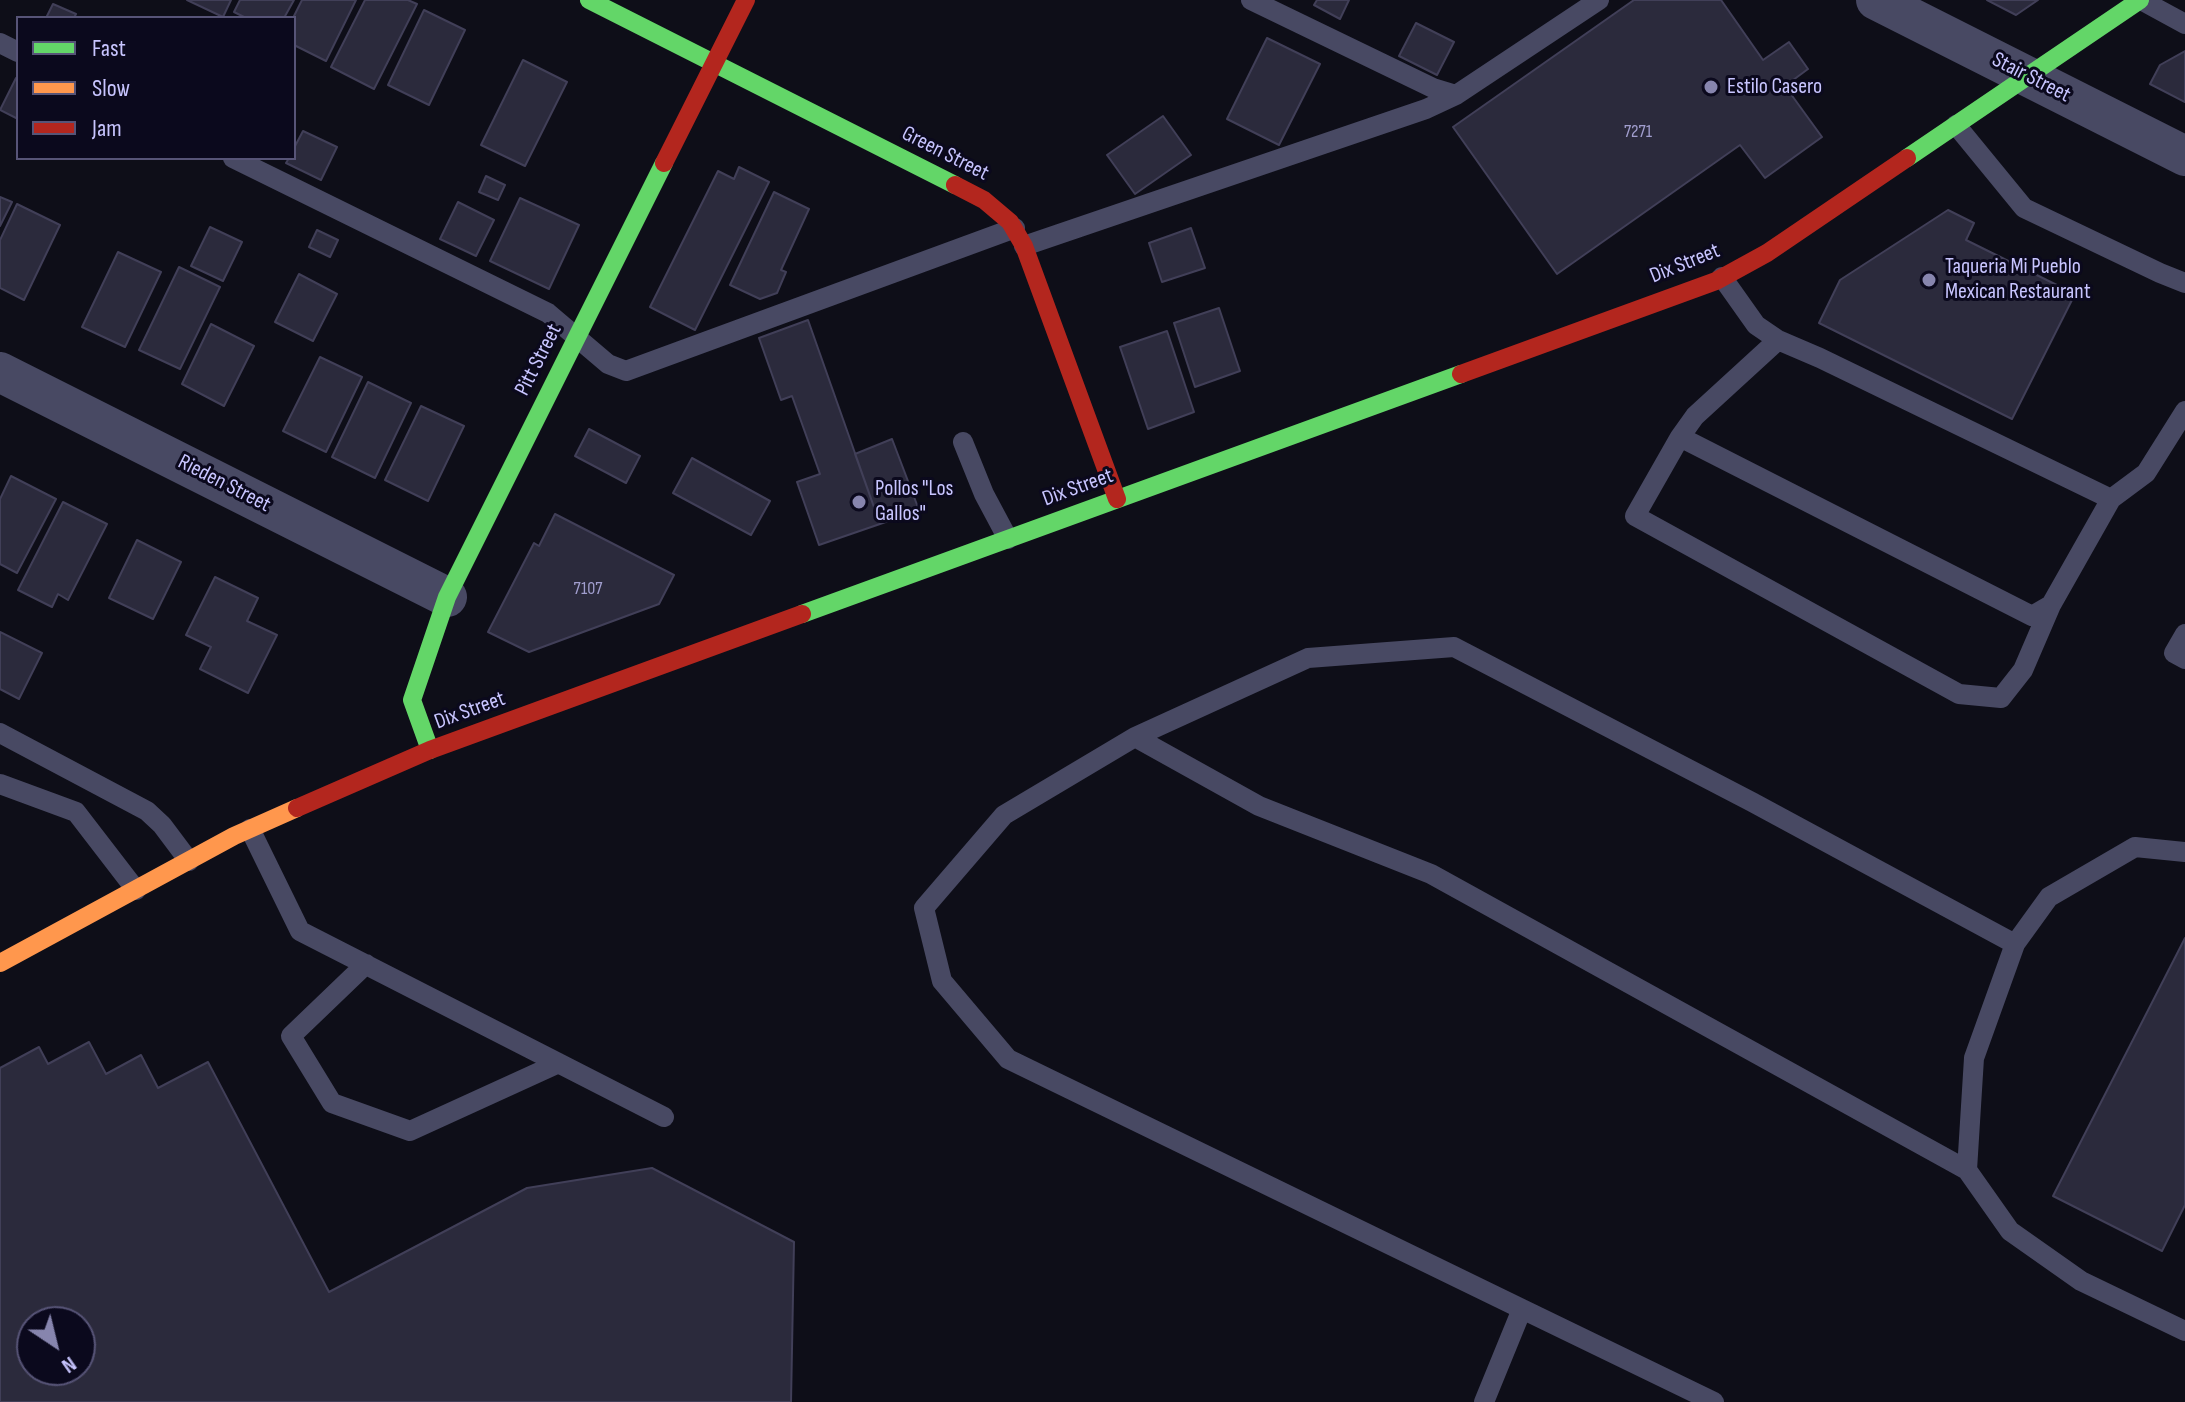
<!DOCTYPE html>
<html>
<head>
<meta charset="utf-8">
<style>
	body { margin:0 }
	#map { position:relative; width:2185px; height:1402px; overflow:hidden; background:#0e0e18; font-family:"Sofia Sans Condensed",sans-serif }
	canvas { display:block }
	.legend { position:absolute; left:16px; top:16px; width:280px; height:144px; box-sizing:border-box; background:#0b091d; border:2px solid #575477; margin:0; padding:10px 14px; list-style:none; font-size:24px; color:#c8c5ff }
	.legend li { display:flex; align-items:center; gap:16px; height:40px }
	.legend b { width:40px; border:2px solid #575477 }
	.north { position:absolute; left:16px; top:1306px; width:80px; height:80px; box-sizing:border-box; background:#0b091d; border:2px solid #575477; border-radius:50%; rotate:145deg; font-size:22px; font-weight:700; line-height:32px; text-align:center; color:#c8c5ff }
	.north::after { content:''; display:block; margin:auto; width:28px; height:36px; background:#8785ae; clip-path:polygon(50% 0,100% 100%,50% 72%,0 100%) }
</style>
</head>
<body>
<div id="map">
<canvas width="2185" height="1402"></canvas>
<ul class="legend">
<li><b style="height:10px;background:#63d668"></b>Fast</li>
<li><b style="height:10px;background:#ff974d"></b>Slow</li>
<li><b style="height:10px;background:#b3261e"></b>Jam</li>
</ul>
<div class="north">N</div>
</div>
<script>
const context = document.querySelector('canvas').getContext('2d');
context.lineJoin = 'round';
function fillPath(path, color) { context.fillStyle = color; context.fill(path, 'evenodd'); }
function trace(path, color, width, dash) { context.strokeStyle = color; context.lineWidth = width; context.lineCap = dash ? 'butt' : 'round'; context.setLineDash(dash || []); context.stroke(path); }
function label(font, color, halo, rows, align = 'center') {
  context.font = font + ' "Sofia Sans Condensed",sans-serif'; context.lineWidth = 6; context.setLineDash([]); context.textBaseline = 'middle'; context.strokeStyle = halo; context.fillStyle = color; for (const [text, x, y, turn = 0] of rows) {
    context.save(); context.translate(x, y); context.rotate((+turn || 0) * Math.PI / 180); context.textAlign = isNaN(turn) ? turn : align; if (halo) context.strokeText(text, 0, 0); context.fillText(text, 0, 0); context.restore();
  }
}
const building = new Path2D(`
	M187,0H231L223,17Z
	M240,0H294L284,18H246L234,12Z
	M302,0H356L326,61L294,45L293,18Z
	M365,0H408L417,4L374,89L331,67Z
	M1317,0H1349L1340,19L1314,5Z
	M1634,0H1721L1763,60L1789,42L1808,69L1785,86L1822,137L1765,178L1740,145L1557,274L1453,127Z
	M1987,0H2038L2016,15Z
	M53,4L76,14L74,18H46Z
	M424,10L465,30L429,105L388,85Z
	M1416,23L1454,42L1437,75L1399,56Z
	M1267,38L1320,64L1279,145L1227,119Z
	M2185,51V102L2150,84L2160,65Z
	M523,60L567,82L525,166L481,145Z
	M16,78L18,79V119L0,110Z
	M1163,116L1191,155L1135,194L1107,155Z
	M303,131L337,147L321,180L286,163L289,158H294V148Z
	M739,167L769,182L695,330L650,307L718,171L734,179Z
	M486,176L505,185L498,200L479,192Z
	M774,192L809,209L781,270L786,272L777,293L760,299L730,285Z
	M0,197L12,202L0,226Z
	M520,198L579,225L549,289L490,261Z
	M458,202L494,220L476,256L440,239Z
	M17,204L60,225L24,300L0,288V240Z
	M1948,210L1974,223L1966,240L2075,294L2012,419L1819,323L1840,280Z
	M210,227L242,242L223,281L191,266Z
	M1191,228L1205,268L1162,282L1149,243Z
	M317,230L338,240L330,257L309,247Z
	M118,252L161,272L125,347L82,327Z
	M179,267L220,287L180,369L139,350Z
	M299,274L337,294L313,341L275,322Z
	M1219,308L1240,371L1195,387L1174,323Z
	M808,320L880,524L819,545L797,482L820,474L792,396L781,400L759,338Z
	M211,324L254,346L224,406L182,384Z
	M1167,331L1194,412L1148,429L1120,347Z
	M320,357L362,377L326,452L283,431Z
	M368,382L411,403L375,478L332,457Z
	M421,406L464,426L428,501L385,480Z
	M589,429L640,456L626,483L575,456Z
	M892,439L919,510L880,524L855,454Z
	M692,458L770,501L751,535L673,493Z
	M11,476L56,499L17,573L0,564V499Z
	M63,502L107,524L68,600L58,594L52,607L18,590Z
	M555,514L674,575L659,604L529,652L488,632L534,543L539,546Z
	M137,540L181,562L153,619L109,598Z
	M215,577L258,598L247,621L277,635L248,693L200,669L211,647L186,635Z
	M0,632L42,653L19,699L0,689Z
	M2185,938V1205L2162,1251L2053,1196Z
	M89,1042L106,1074L141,1055L158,1088L208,1062L329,1292L527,1188L652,1168L794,1242L791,1402H0V1068L39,1047L48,1064ZM32,1322H80V1370H32Z`);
fillPath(building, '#2b2a3c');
trace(building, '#413f58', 2);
trace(new Path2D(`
	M1251,0L1433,88L1456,95
	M2141,0L2185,24
	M0,43L18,52
	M1956,125L2024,208L2160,273L2185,283
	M233,158L548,313L608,364L626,371L1015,228
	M1024,246L1426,109L1456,95L1599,0
	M1722,277L1756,325L1778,340L1820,358L2111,499L2146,473L2185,411
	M1778,340L1695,416L1680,437L1635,516L1959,694L2001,698L2023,670L2051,605
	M1680,437L2032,616L2051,605L2111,499
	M963,442L984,494L1008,539
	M2185,634L2174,653L2185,659
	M0,733L147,811L162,825L189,861
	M1135,737L1259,806L1431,874L1967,1170
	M0,784L76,812L136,890
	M250,829L300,931L664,1117
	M2185,852L2135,847L2049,897L2015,944L1974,1058L1967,1170L2010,1231L2081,1281L2185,1331
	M366,964L291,1036L332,1103L410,1131L559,1063
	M1522,1309L1008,1059L942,981L924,908L1004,815L1135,737L1308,658L1454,647L1752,802L2015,944
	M1484,1402L1522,1309L1714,1402`), '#484963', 20);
trace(new Path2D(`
	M1876,0L2185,156
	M0,372L447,597`), '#484963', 40);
trace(new Path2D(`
	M589,0L955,185
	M1907,158L2140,0
	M802,614L1461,374
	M430,750L412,700L447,597L664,163`), '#63d668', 18);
trace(new Path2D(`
	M0,963L234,836L297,808`), '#ff974d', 18);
trace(new Path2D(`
	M664,163L746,0
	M955,185L984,200L1010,222L1024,246L1117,499
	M1461,374L1716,281L1767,253L1907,158
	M297,808L430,750L802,614`), '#b3261e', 18);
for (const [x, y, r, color] of [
	[1711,87,8,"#8785ae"],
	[1929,280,8,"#8785ae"],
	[859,502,8,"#8785ae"]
]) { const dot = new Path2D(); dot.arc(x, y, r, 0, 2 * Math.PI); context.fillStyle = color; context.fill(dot); trace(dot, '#0b091d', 3); }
label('18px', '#a19ece', null, [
	["7271",1638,132],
	["7107",588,589]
]);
label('22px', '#c8c5ff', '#0b091d', [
	["Stair Street",2031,78,27],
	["Green Street",945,154,27],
	["Dix Street",1685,264,-22],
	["Pitt Street",539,360,-63],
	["Rieden Street",224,484,27],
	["Dix Street",1078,488,-20],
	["Dix Street",470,711,-20]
]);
label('22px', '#c8c5ff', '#0b091d', [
	["Estilo Casero",1727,87],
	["Taqueria Mi Pueblo",1945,267],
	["Mexican Restaurant",1945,292],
	["Pollos \"Los",875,489],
	["Gallos\"",875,514]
], 'left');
</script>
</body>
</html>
